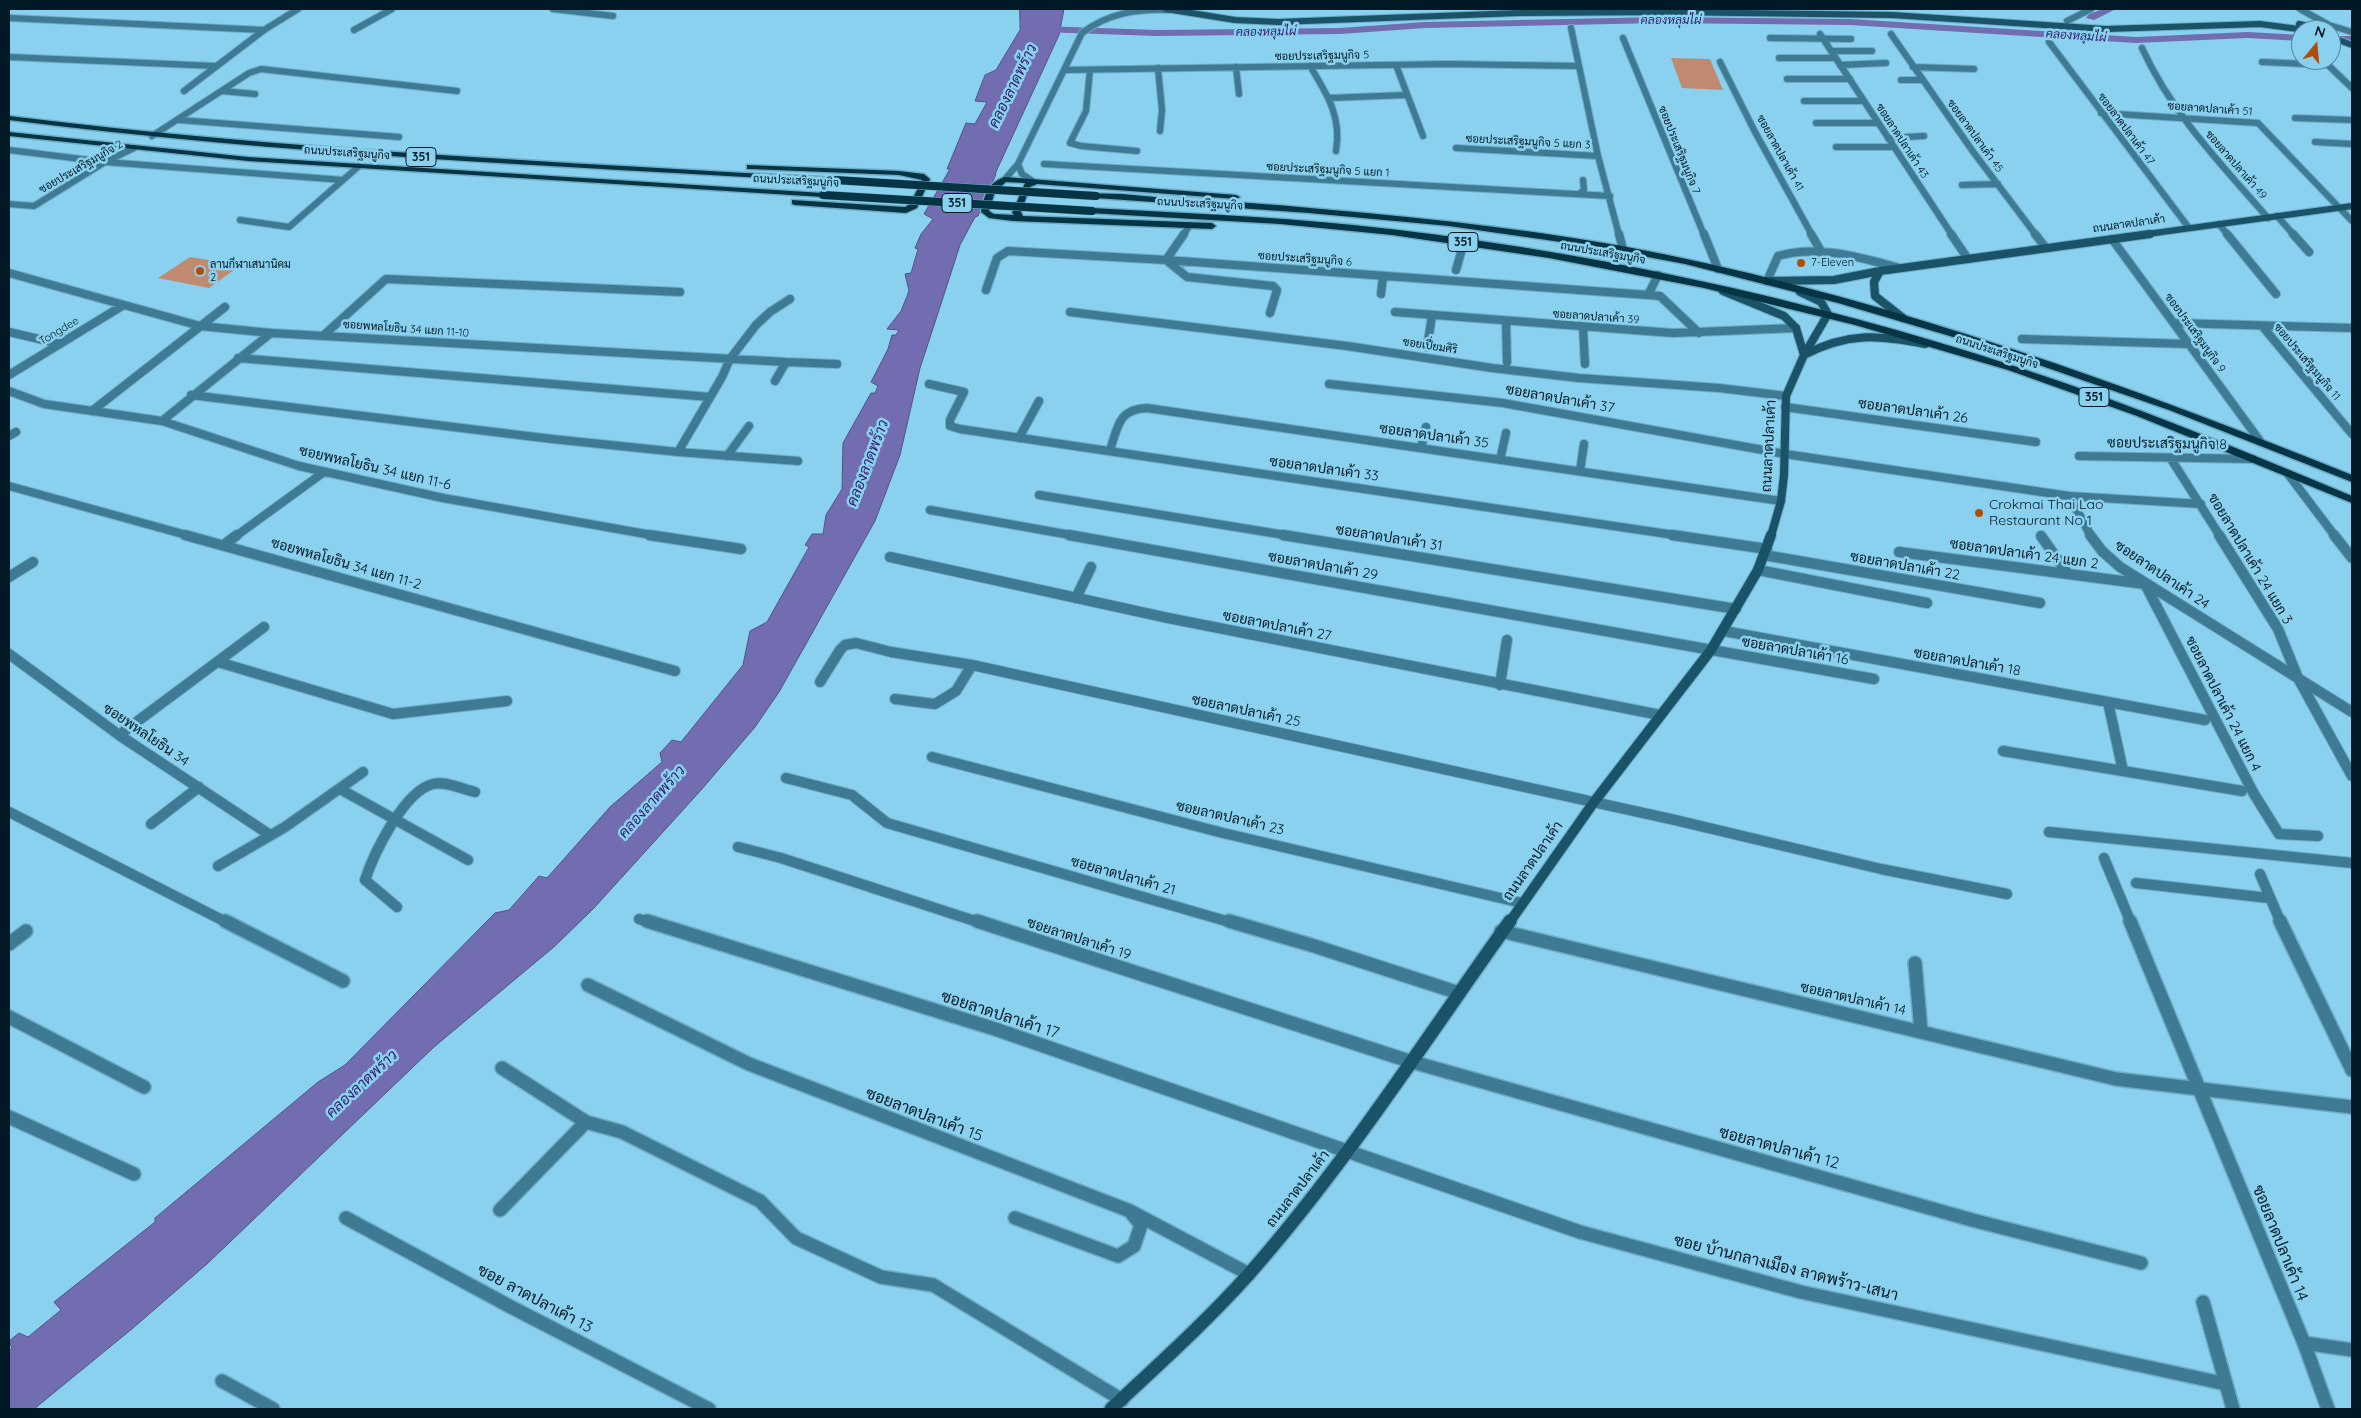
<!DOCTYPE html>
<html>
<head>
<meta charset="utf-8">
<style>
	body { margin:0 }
	#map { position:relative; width:2361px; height:1418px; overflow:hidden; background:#8ad1ef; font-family:Quicksand,sans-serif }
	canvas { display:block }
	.frame { position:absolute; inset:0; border:10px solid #001924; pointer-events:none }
	.north { position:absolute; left:2291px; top:20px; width:50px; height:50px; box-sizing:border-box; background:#8ad1ef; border:1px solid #53879e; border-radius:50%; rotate:17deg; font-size:14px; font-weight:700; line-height:20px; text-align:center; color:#001924 }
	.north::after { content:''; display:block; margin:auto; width:18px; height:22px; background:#af4d0c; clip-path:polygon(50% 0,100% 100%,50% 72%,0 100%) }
</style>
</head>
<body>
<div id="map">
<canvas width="2361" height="1418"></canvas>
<div class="frame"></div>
<div class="north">N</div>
</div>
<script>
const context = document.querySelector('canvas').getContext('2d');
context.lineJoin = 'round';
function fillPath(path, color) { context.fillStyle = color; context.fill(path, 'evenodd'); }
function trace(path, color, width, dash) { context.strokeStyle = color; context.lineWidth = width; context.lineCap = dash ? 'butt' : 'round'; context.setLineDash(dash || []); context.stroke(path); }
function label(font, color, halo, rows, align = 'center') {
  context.font = font + ' Quicksand,Sarabun,sans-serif'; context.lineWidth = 5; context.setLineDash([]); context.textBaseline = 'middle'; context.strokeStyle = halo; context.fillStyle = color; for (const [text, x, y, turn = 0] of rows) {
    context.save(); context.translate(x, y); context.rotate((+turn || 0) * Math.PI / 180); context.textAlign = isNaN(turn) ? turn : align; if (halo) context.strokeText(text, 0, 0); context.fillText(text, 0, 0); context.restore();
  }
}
fillPath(new Path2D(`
	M1671,58L1710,59L1723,90L1682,88Z
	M190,257L241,265L209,288L158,278Z`), '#bf8a70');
const water = new Path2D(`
	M1020,9H1064L1059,35L995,174H996L978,216L975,217L960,245L938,313L920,368L900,455L875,521L779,692L755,727L702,789L594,908L555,946L434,1047L208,1263L133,1328L34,1409H9V1351L12,1348L9,1341L19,1333L28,1337L61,1310L54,1302L155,1222V1218L318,1082L345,1065L495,913L509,910L539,876L547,878L610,807L662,762L660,753L672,740L681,742L743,665L750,631L767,622L809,547L805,545L812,534H823L826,515L842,489L843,443L871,393H875L878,386L871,382L888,349L892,335H896L899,330L887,329L901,311L909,291L905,274L911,273L918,249L915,248L921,234L933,219L924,214L950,169H947L966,123L975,124L987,102L975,101L985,75L996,70L1020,30Z`);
fillPath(water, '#726cb0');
trace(water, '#505386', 1);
fillPath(new Path2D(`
	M2103,9H2116L2094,20L2086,18L2089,14Z
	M1659,17L1850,19L2136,37L2248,32L2301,35V41L2248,38L2136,43L1850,25L1659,23L1425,28L1340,34L1157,36L1041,32L1036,29L1041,26L1157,30L1340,28L1425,22Z
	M2331,36H2352V42H2331Z`), '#726cb0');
const pedestrian = new Path2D(`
	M222,1381L273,1409`);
const minorFar3 = new Path2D(`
	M553,9L613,16
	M2300,9L2329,25L2352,32
	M9,18L264,30
	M2067,21L2091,9
	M1571,28L1598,156L1619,235
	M354,30L392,9
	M1820,34L1952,235
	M1891,34L1974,153L2036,235
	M1623,38L1704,235
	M1770,38L1851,39
	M2049,42L2189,228
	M2142,48C2172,114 2221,164 2268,218
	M1831,51H1872
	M9,57L215,66
	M1779,58H1835
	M1720,62L1755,132L1812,235
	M2262,62L2328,65L2352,88
	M1396,65L1423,136
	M1840,65L1886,63
	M1310,66C1327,94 1342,117 1336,151
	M1236,67L1239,94
	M1913,67L1974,69
	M1158,68L1162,110L1160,131
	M1065,70L1447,64L1579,66
	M1090,70L1086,111L1070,143L1081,146L1137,151
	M1787,79H1850
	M1901,80H1923
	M184,91L264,30L298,9
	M222,91L255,94
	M1329,98L1406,95
	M1804,101H1864
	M2101,113L2258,123L2352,221
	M2295,118L2352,120
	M179,120L399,137
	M1816,123H1878
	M152,136L249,73L261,69L457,91
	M1888,138L1924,136
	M2315,142L2352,144
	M1836,147H1894
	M1456,148L1598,156
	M9,150L105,162L343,180L359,166
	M1018,164L1022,174L1034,182
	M1044,164L1610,196
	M1005,179L1018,164L1082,33C1108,13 1137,9 1169,10
	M1962,185L1998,184
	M1579,194L1584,190L1583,180
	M9,204L34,206L105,162L134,148
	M2277,216L2294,235
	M240,220L289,227L343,180
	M2219,224L2228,235
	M1183,235L1190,225`);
const minorFar2 = new Path2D(`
	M1184,234L1166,260L1187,277L1273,286L1277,290L1270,313
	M1619,234L1623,249
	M1704,234L1718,269
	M1811,234L1822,253
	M1951,234L1968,259
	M2035,234L2046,248
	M2227,234L2276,294
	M2293,234L2309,252
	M2112,239L2260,441
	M1456,270L1464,242
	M9,273L200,326L271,333L786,362L775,381
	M1767,281L1778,256C1817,244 1862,258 1900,268
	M986,290L997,258L1008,251L1166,260L1648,295L1658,275
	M1381,294L1383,276
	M1648,295L1660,296L1699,333
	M790,299L770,312L756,325L730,359L722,377L678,452L798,461
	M1070,312L1347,346L1492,368L1579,378L1719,388L1786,396
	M1395,312L1673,333L1796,328
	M1506,322L1507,362
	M2175,323L2352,328
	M2263,327L2352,434
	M1583,328L1585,364
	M9,332L60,344
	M324,335L386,279L680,292
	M2022,339L2189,344
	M1427,347L1432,316
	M238,358L710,397
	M786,362L837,364
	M9,375L122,306
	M929,384L964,392L950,420V426L960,429L1681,536
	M1329,384L1503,403L1785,454L2069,496L2091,536
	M9,391L44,404L162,421L299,466L443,498L657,536
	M191,395L552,439L678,452
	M1785,407L2036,442
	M92,411L225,307
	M162,421L271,333
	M9,436L16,432
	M1019,438L1039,401
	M1421,448L1426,427
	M1110,450C1118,427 1118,409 1147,408L1781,501
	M727,456L749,426
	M2079,456L2253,459
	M2171,459L2220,536
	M1500,460L1506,433
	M1580,471L1584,444
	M2288,474L2335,536
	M9,486L190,536
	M1039,495L1291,536
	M2069,496L2201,504
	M930,510L1076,536
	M236,536L324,472`);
const minorFar1 = new Path2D(`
	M185,535L675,671
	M649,535L741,549
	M1069,535L1874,679
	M1283,535L1736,609
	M1672,535L1767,549
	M2090,535L2102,551L2120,567L2352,712
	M2219,535L2278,629L2298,678L2352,776
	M2334,535L2352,558
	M2041,536L2068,574
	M225,544L237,535
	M1899,552L2145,584L2254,794L2279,834L2318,836
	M1764,555L2040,603
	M890,557L1168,618L1660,715
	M1758,570L1927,603
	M9,577L33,562
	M1076,598L1091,567
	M1724,631L2205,720
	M9,654L119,735L270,835
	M218,662L393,714L507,701
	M820,682L840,650L845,645L856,643L891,652L972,665L1675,820L1881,869L2007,894
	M1500,685L1507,640
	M895,699L935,704L956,691L972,665
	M119,735L264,627
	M2003,751L2123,771L2108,702
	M932,757L1223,833L1522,903
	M2123,771L2242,791
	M786,778L852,795L887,823L1233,923
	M340,789L468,860
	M9,812L228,923
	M151,824L199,787
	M2049,832L2352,863
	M738,847L781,858L981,923
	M2104,858L2131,923
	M218,866L285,827L363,772
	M2260,874L2281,923
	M2136,883L2269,898
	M397,907L365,880C374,853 404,791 433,784C446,781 462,789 475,792
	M639,919L651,923`);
const minor = new Path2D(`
	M225,921L343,981
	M647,921L995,1029L1580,1232L1801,1292L2226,1384
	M977,921L1409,1061L1972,1220L2141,1263
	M1229,921L1311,945L1459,993
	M2130,921L2304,1343L2328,1409
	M2280,921L2352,1070
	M1501,931L2116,1079L2352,1107
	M9,944L26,931
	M1915,963L1921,1031
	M588,985L749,1064L1130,1211L1249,1274
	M9,1017L144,1087
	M502,1068L586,1122L622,1132L760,1201L796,1238L881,1277L933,1285L1122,1400
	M9,1117L134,1174
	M500,1210L586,1122
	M346,1218L511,1307L709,1409
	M1015,1218L1118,1256L1134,1246L1141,1225L1132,1214
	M2203,1302L2233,1409
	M2304,1343L2352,1350`);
const secondaryFar3 = new Path2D(`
	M1166,9L1235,20L1278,22L1519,13L1664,12L1892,15L2106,29L2260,24L2306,30
	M2299,24L2326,30
	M2331,37L2352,45
	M2140,235L2352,206`);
const secondaryFar2 = new Path2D(`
	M1880,271L1874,282L1875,296L1903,318
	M1767,281L1834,280L1880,271L2150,234
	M1723,291L1784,316L1796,328L1804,355
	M1804,355C1848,332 1878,335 1925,344
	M1771,536L1781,501L1784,475L1786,396L1804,355L1828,314L1821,302L1800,292`);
const secondaryFar1 = new Path2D(`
	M1509,923L1594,802L1711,650L1758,570L1771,535`);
const secondary = new Path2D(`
	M1111,1409C1158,1365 1206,1322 1249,1274C1345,1165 1425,1040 1510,921`);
const primary = new Path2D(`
	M9,116C283,150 559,162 835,178L839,180L835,182C559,166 283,155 9,120Z
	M9,132L248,157L823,193L827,195L823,197L248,161L9,136Z
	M747,165L899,171L924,174L930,179L917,208L906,213L795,205L792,204V200L905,207L910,204L922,180L899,175L750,169H747Z
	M1005,177L1236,195L1240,197L1236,199L1037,184L1030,187L1021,212L1023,216L1212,223L1216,226L1212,229L1013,221L989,218L981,212C984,196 988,182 1005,177ZM1006,182L1025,183L1012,213L1014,215L994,214L989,211L995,192Z
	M1093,194C1118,192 1146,197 1171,198C1221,201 1271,204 1321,209C1436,219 1550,231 1663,254C1900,303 2129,385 2352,475V482L2169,410L1987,347L1838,303L1685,264L1589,246L1449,226L1309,213L1096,198L1092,196Z
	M1092,208C1179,213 1266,216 1353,225C1576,248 1804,297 2017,367C2131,404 2242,450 2352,496V503L2137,416L2008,370L1855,325L1704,288L1549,258L1392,235L1280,224L1089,213V209Z`);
trace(pedestrian, '#6eacc6', 16);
trace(minorFar3, '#6eacc6', 8);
trace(minorFar2, '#6eacc6', 10);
trace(minorFar1, '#6eacc6', 12);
trace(minor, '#6eacc6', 16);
trace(secondaryFar3, '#6eacc6', 8);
trace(secondaryFar2, '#6eacc6', 10);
trace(secondaryFar1, '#6eacc6', 12);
trace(secondary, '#6eacc6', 16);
trace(primary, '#6eacc6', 3);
trace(pedestrian, '#3e7a93', 13);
trace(minorFar3, '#3e7a93', 6);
trace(minorFar2, '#3e7a93', 8);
trace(minorFar1, '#3e7a93', 10);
trace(minor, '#3e7a93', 13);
trace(secondaryFar3, '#1a5267', 6);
trace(secondaryFar2, '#1a5267', 8);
trace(secondaryFar1, '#1a5267', 10);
trace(secondary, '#1a5267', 13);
fillPath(primary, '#053545');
const primaryBridge = new Path2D(`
	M835,180L1096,196
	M823,195L1092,211`);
trace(primaryBridge, '#6eacc6', 9, []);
trace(primaryBridge, '#053545', 8);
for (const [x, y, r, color] of [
	[1801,263,5,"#af4d0c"],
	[200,271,5,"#af4d0c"],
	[1979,513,5,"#af4d0c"]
]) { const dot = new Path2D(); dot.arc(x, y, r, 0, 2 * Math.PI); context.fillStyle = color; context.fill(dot); trace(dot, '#8ad1ef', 2); }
label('11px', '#001924', '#8ad1ef', [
	["ซอยประเสริฐมนูกิจ 5",1322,56,-1],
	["ซอยลาดปลาเค้า 51",2210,109,4],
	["ซอยลาดปลาเค้า 47",2126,129,53],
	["ซอยลาดปลาเค้า 45",1975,136,54],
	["ซอยลาดปลาเค้า 43",1902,141,57],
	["ซอยประเสริฐมนูกิจ 5 แยก 3",1528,142,3],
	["ซอยประเสริฐมนูกิจ 7",1679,150,68],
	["ถนนประเสริฐมนูกิจ",347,153,4],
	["ซอยลาดปลาเค้า 41",1780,153,61],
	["ซอยลาดปลาเค้า 49",2236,165,49],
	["ซอยประเสริฐมนูกิจ 2",81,167,-30],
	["ซอยประเสริฐมนูกิจ 5 แยก 1",1328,170,3],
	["ถนนประเสริฐมนูกิจ",796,181,3],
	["ถนนประเสริฐมนูกิจ",1200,204,3],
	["ถนนลาดปลาเค้า",2129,224,-8],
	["ถนนประเสริฐมนูกิจ",1603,253,10],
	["ซอยประเสริฐมนูกิจ 6",1305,259,4],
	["ซอยลาดปลาเค้า 39",1596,317,4],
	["ซอยพหลโยธิน 34 แยก 11-10",406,329,4],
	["Tongdee",59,331,-31],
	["ซอยประเสริฐมนูกิจ 9",2195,333,54],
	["ซอยเปี่ยมศิริ",1430,346,9],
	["ถนนประเสริฐมนูกิจ",1997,352,18],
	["ซอยประเสริฐมนูกิจ 11",2307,362,50]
]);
label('11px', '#001924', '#8ad1ef', [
	["7-Eleven",1811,263],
	["ลานกีฬาเสนานิคม",210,265],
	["2",210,278]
], 'left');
label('italic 12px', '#311d70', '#8ad1ef', [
	["คลองหลุมไผ่",1671,20],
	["คลองหลุมไผ่",1266,32,-1],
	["คลองหลุมไผ่",2076,36,4]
]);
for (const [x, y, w] of [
	[421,157,30],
	[957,203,30],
	[1463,242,30],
	[2094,397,30]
]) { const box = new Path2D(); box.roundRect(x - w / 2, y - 9.5, w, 19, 4); context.fillStyle = '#8ad1ef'; context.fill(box); trace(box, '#001924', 1); }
label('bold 12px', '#001924', null, [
	["351",421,157],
	["351",957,203],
	["351",1463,242],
	["351",2094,397]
]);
label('14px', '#001924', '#8ad1ef', [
	["ซอยลาดปลาเค้า 37",1560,399,10],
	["ซอยลาดปลาเค้า 26",1913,411,8],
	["ซอยลาดปลาเค้า 35",1434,436,8],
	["ซอยประเสริฐมนูกิจ 8",2167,444,1],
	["ถนนลาดปลาเค้า",1769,446,-87],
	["ซอยพหลโยธิน 34 แยก 11-6",375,468,13],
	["ซอยลาดปลาเค้า 33",1324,469,8],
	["ซอยลาดปลาเค้า 31",1389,538,9],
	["ซอยลาดปลาเค้า 24 แยก 2",2024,554,8],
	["ซอยลาดปลาเค้า 24 แยก 3",2250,559,59],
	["ซอยพหลโยธิน 34 แยก 11-2",346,564,16],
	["ซอยลาดปลาเค้า 29",1323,566,10],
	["ซอยลาดปลาเค้า 22",1905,566,10],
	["ซอยลาดปลาเค้า 24",2162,575,34],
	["ซอยลาดปลาเค้า 27",1277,626,11],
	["ซอยลาดปลาเค้า 16",1795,651,10],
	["ซอยลาดปลาเค้า 18",1967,662,10],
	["ซอยลาดปลาเค้า 24 แยก 4",2223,704,63],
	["ซอยลาดปลาเค้า 25",1246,711,12],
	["ซอยพหลโยธิน 34",146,735,34],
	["ซอยลาดปลาเค้า 23",1230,818,13],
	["ถนนลาดปลาเค้า",1533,861,-55],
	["ซอยลาดปลาเค้า 21",1123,876,16],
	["ซอยลาดปลาเค้า 19",1079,939,18],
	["ซอยลาดปลาเค้า 14",1853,999,13],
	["ถนนลาดปลาเค้า",1298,1189,-52]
]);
label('14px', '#001924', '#8ad1ef', [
	["Crokmai Thai Lao",1989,505],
	["Restaurant No 1",1989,521]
], 'left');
label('italic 15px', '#311d70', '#8ad1ef', [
	["คลองลาดพร้าว",1013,86,-64],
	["คลองลาดพร้าว",868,463,-69],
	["คลองลาดพร้าว",652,802,-48],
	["คลองลาดพร้าว",362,1084,-43]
]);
label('16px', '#001924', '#8ad1ef', [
	["ซอยลาดปลาเค้า 17",1000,1015,18],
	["ซอยลาดปลาเค้า 15",924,1115,21],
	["ซอยลาดปลาเค้า 12",1779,1148,15],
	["ซอยลาดปลาเค้า 14",2280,1243,68],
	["ซอย บ้านกลางเมือง ลาดพร้าว-เสนา",1786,1268,14],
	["ซอย ลาดปลาเค้า 13",535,1299,28]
]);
</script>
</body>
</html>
